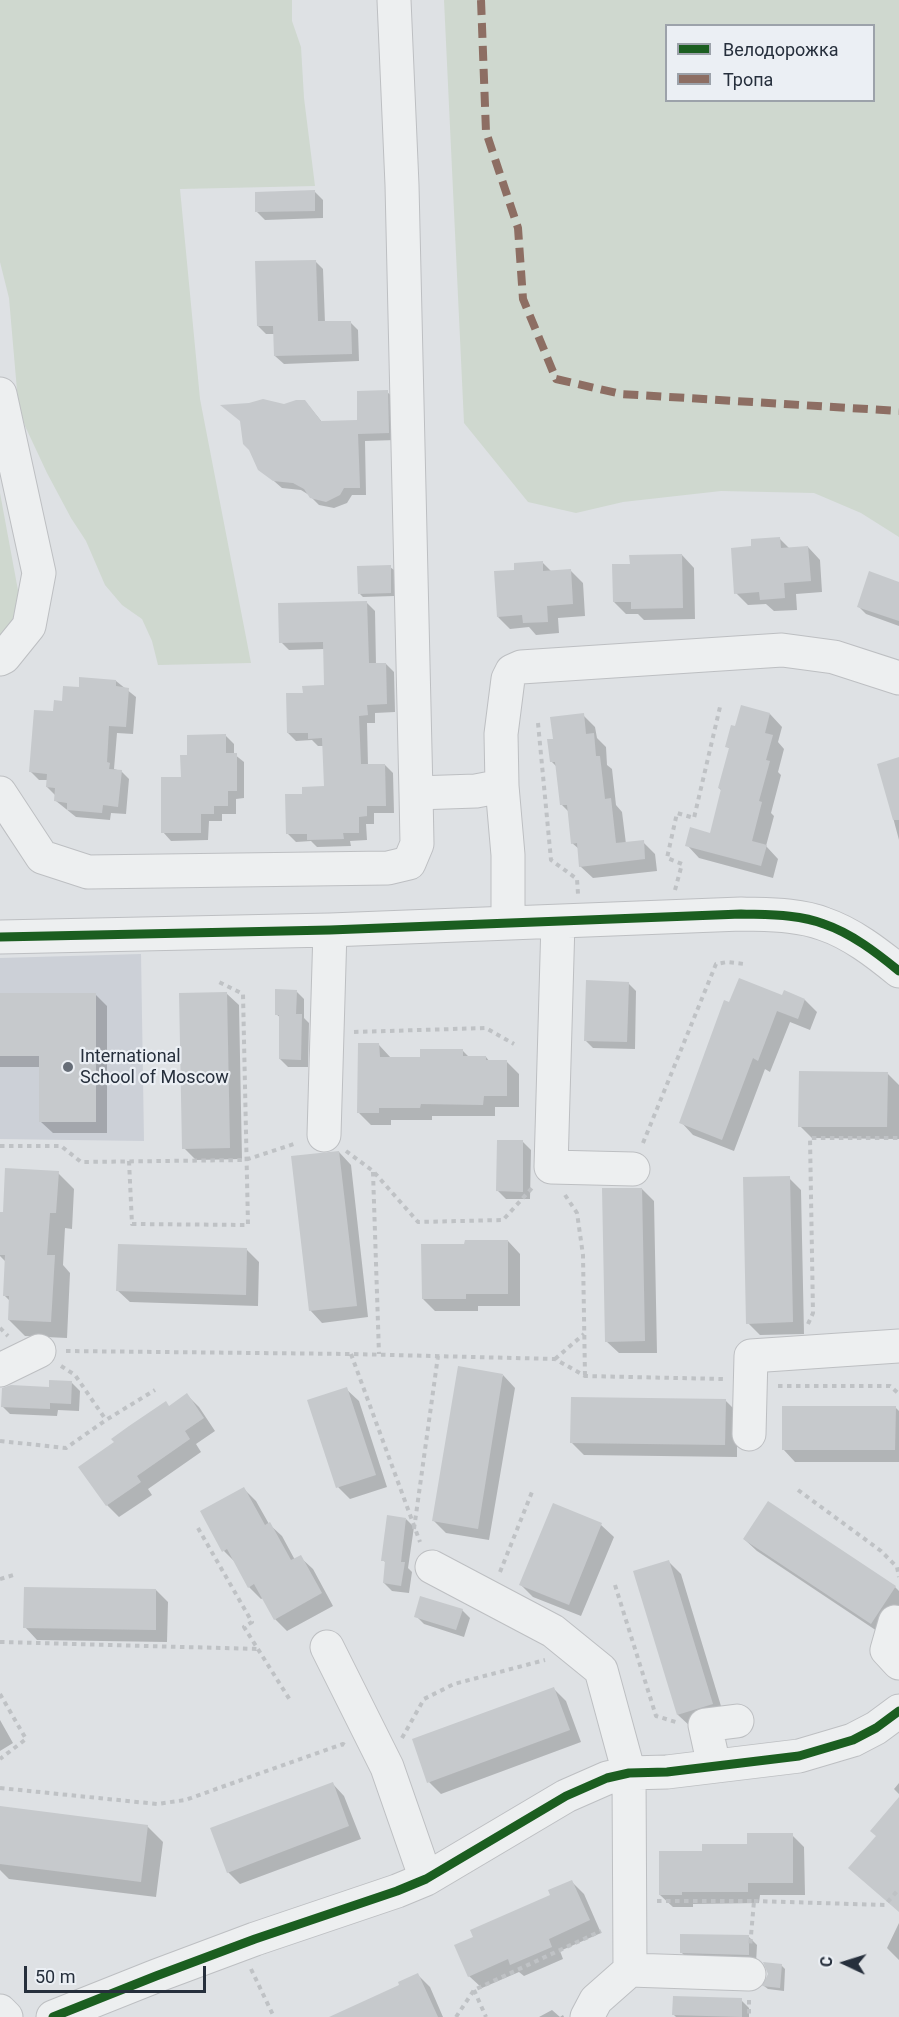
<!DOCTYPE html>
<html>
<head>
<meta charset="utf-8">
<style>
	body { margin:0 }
	#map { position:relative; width:899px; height:2017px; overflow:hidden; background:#dee1e4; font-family:Roboto,sans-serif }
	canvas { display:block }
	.legend { position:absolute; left:665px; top:24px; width:210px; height:78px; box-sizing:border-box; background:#ebeff4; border:2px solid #9ca2aa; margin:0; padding:8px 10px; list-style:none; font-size:18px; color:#262f3c }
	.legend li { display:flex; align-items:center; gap:12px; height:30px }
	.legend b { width:30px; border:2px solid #9ca2aa }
	.north { position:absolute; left:815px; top:1933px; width:60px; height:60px; -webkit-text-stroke:4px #ebeff4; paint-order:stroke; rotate:274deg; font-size:16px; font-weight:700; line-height:24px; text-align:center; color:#262f3c }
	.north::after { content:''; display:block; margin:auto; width:21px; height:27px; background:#262f3c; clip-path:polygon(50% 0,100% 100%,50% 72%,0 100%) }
	.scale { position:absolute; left:24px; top:1966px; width:182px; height:27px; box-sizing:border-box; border:3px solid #262f3c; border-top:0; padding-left:8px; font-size:18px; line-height:21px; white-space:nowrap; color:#262f3c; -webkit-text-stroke:4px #ebeff4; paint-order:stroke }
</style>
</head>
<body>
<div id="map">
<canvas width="899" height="2017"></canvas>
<ul class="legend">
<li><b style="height:8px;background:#1b5e20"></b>Велодорожка</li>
<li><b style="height:8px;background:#8d6e63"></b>Тропа</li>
</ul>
<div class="north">С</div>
<div class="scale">50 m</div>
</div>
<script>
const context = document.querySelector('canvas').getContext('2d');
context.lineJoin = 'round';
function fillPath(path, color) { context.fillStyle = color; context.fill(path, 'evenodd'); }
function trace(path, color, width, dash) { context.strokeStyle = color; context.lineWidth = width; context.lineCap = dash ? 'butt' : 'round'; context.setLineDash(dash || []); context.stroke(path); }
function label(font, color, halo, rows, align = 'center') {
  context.font = font + ' Roboto,sans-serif'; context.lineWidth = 4.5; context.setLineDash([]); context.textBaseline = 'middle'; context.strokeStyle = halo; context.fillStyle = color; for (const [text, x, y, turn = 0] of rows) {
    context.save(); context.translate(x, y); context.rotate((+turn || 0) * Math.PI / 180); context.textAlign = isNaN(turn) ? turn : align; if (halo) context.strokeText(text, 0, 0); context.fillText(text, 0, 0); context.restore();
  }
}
fillPath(new Path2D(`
	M141,954L144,1141L0,1139V958Z`), '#ccd0d7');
fillPath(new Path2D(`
	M0,0H292V21L301,47L304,98L315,186L180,189L200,399L251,663L158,665L152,641L142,619L122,605L105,585L86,541L71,518L47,473L25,426L18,402L9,298L0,262Z
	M444,0H899V537L861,513L814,493L721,491L623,502L576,513L528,502L464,423ZM666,26H874V100H666Z
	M0,493L22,612L0,635Z`), '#cfd8cf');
fillPath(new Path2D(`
	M315,192L323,200V218L265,220L257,212Z
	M315,261L323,269L325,323L350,322L358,330L359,361L284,364L275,356V334H266L258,326Z
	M387,392L395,399L396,440L365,441L366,495H352L347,503L334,508L319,505L309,495L301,490L282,488L260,469L285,406L305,401L322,422L359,421Z
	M780,539L790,549L808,547L820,560L822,592L796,594L797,610L774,611L766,604L748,605L736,593Z
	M682,555L694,568L695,619L644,620L638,614H626L614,602L631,565Z
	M542,562L552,572L571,571L583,583L585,616L558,618L559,633L536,635L529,627L510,629L498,617L516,571Z
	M390,567L394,570V596L363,597L360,594Z
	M899,583V626L866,614L858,606Z
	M367,603L375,611L376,665L386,664L394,672L395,712L375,713V723H367L368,766L385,765L393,773L394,813H374V824H366L367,840L350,841L351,846L317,847L311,841L296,842L288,834L325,788L324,746H318L312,740L296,741L288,733L304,694L326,687L325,649L289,650L281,642Z
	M116,681L136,697L133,734L117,733L114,769L121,771L129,779L126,814L111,813L110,820L76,817L56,801L55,795L47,787L48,780H39L31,772L54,713L63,702L80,689Z
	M770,714L782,727L778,742L784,749L778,772L781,775L771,813L774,816L766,846L778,859L773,878L699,858L687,845L711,835L722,791L719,788L730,749L726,746L736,727Z
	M583,715L595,727L597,738L606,747L607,765L612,769L616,805L622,812L626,844L643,842L655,854L657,871L593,878L580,866L579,849L572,843L569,812L562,805L557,767L551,761L555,740Z
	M226,736L234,744V754L244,762V798L236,799V814H222V821H209L208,840L171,841L163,832L188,757Z
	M899,759V840L879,765Z
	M628,983L636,991L635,1049L593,1048L585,1040Z
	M296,991L304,999V1018L309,1023L308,1067H288L280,1059L281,1018L276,1014Z
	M226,993L239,1005L242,1159L196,1160L184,1148Z
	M0,994H95L107,1006V1133H53L41,1122V1067H0Z
	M783,997L805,1000L817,1012L810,1030L790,1022L770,1072L765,1069L734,1151L693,1135L681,1122L730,1004Z
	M379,1045L391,1058H422L463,1051L469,1057H486L490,1062H507L519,1074V1107H495V1116H432V1120H391V1125H371L359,1113Z
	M887,1073L899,1085V1139L812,1138L800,1126Z
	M523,1142L531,1150L530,1199H506L498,1191Z
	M339,1152L351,1165L368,1317L322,1323L310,1310Z
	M58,1173L74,1189L72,1229L65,1228L63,1265L70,1273L67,1338L25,1336L9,1320L10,1301L4,1295L6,1262L0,1256V1213H5Z
	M789,1178L801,1190L804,1334L760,1335L748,1323Z
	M642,1189L654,1201L657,1353H619L606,1341Z
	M508,1241L520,1254V1306H478V1311H435L423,1299L466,1246Z
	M247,1250L259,1262L258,1306L130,1302L117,1290Z
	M503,1375L515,1388L489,1540L446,1533L434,1521Z
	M72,1383L80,1391L79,1411L58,1410L57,1416L10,1414L2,1406Z
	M346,1389L359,1401L387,1487L350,1499L338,1487Z
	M187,1395L199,1407L215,1431L196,1444L201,1452L148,1489L152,1495L119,1517L107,1505L116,1443Z
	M725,1400L737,1412V1457L584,1455L572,1443Z
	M895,1407L899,1411V1462H795L783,1449Z
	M244,1489L256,1501L269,1524L282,1536L295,1560L300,1557L313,1569L333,1606L287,1631L275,1619L263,1598L261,1599L249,1587L236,1563L224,1551Z
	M553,1505L601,1525L614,1537L581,1616L533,1597L521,1585Z
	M406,1519L414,1527L408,1568L412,1572L409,1593L392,1591L384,1583L387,1564L383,1560Z
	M744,1539L895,1587L899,1591V1611L883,1635L757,1551Z
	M669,1562L681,1574L724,1716L691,1727L678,1715L635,1572Z
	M156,1590L168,1602L167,1642L37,1640L25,1627Z
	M462,1610L470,1618L464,1637L424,1624L416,1616Z
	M554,1689L566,1701L581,1742L441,1794L429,1782Z
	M0,1720L13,1743L0,1751Z
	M332,1783L344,1796L361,1839L240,1884L228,1872Z
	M899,1783V1794L894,1789Z
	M0,1808L147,1826L163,1842L156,1897L9,1879L0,1870Z
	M792,1835L804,1847L805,1895H760L759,1903L693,1904V1907H673L660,1895L703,1852L749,1845Z
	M572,1882L584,1894L601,1933L560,1951L563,1959L524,1976L519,1972L482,1988L469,1976Z
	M899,1923V1960L887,1948Z
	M749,1937L757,1945L756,1963L689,1960L681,1952Z
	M781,1965L785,1969L784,1991L768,1989L764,1986Z
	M418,1975L430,1987L443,2017H342Z
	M741,2000L749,2008V2017H676L674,2015Z
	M552,2010L560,2017L563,2015L564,2017H539Z`), '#0003');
fillPath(new Path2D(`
	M315,190V211L255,212V192Z
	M316,260L318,321H351L352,354L274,356L273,326H257L255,261Z
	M388,390L389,433L358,434L360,488H344L340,495L326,502L310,498L304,489L293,483L273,481L258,470L249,450L243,444L240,421L220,405L249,403L263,399L284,404L296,400H305L321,421L357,420V391Z
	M780,537L781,548L808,546L811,581L784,583L785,598L760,600L759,592L734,594L731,548L751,546V539Z
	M682,554L683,608L631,609V602H613L612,564H630L629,555Z
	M543,561V571L571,569L573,604L547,606L548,622L523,623L522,615L497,617L494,571L514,570V563Z
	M391,565V593L358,594L357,566Z
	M869,571L899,582V621L857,607Z
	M367,601L369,663H386L387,704L367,705L368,715L359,716L361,764H385L386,806H367V816L359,817V833H343L344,839L307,840V834H286L285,794H302V787L324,786L322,738L308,739V733H287L286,693H303L302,686L324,685L323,642L279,643L278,603Z
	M79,677L116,680V686L129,688L126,727L109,726L107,762L110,763L109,769L122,770L118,807L103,805L102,813L67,810V803L54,801L55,788L46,787L47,774L29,772L34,710L53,711L54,700L62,701L63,686L79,687Z
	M741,705L770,713L765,733L773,735L766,760L770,761L759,801L762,802L752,841L767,845L761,866L685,846L690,827L710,833L721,789L718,788L729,748L725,747L731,725L735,726Z
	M584,713L586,734L594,733L596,756H600L605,799L611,798L616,843L644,840L645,859L579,867L577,843L571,844L567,805H560L555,762H550L547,739H553L550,717Z
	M226,734V753H237V791H228V806H214V814H201V833H161V777H181L180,755H187V735Z
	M899,757V820H893L877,764Z
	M739,978L782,995L784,990L805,999L798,1019L777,1011L758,1061L753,1058L722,1140L679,1123L724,1000L729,1002Z
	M586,980L629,982L627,1042L584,1041Z
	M275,989L297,990L296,1014H302L301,1060L279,1059V1015H275Z
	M227,992L230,1148L182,1149L179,993Z
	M0,993H96V1122H39V1056H0Z
	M358,1043H379L380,1057H420V1049H463V1056H486V1060H507V1096H484L483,1105L421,1104L420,1108H379V1113H357Z
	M799,1071L888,1072L887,1127H798Z
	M497,1140H523V1192L496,1191Z
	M339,1151L357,1306L309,1311L291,1156Z
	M5,1168L59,1171L56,1213H50L47,1255H55L51,1322L8,1320L9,1296H3L5,1255H0V1212H3Z
	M790,1176L793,1322L746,1324L743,1177Z
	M602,1188H642L645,1341L605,1342Z
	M465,1240H508V1294H466V1299H422L421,1244H464Z
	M118,1244L247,1248L246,1295L116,1291Z
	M458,1366L503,1374L478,1529L432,1521Z
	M49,1380L72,1381L71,1404L50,1403V1409L1,1407L2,1388L11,1385L49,1387Z
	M347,1387L376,1475L336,1488L307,1400Z
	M187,1393L204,1418L185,1431L190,1439L137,1476L141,1482L106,1506L78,1467L114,1442L111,1439L129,1426L166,1401L169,1406Z
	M571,1397L726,1399L725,1445L570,1443Z
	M782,1406H896L895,1450H782Z
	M244,1487L265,1525L270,1522L291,1560L301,1555L322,1593L274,1620L254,1584L248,1588L227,1549L222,1552L200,1511Z
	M768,1501L896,1586L871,1624L743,1539Z
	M553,1503L602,1523L569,1605L519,1585Z
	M387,1515L406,1518L401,1562H405L401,1586L383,1583L385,1561H381Z
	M669,1560L713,1704L677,1715L633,1571Z
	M24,1587L156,1589V1630L23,1628Z
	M420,1596L463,1609L456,1630L414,1617Z
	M554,1687L570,1730L427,1783L412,1739Z
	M333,1782L349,1826L227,1873L210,1828Z
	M899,1797V1912L848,1868L876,1836L870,1831Z
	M0,1806L148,1825L141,1882L0,1864Z
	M747,1833H793V1883H748V1892H682V1895H659V1851H702V1844H747Z
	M572,1880L590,1920L549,1939L552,1947L510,1965L508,1959L468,1977L454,1945L473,1937L470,1930L550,1895L548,1890Z
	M680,1934L749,1935V1955L680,1953Z
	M763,1962L782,1964L780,1988L762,1986L768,1974Z
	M418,1973L438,2017H329L399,1985L398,1982Z
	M673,1996L742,1998V2017L672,2015Z`), '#c6c9cc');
const minor = new Path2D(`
	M394,0L402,185L416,793L476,791L502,786
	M0,394L39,573L29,626L4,657L0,659
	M0,793L42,857L88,872L388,868L409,863L417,844L416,793
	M508,922V855L502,786L501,734L508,679L512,671L521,667L782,650L834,657L899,678
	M558,922L551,1167L633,1169
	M0,937L330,930L741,914C769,915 798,914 824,924C851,933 877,953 899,971
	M324,1135L330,930
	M0,1370L39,1351
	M749,1434L751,1356L899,1346
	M432,1567L553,1631L601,1670L629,1773L630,1970L596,2000L587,2017
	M895,1622L887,1650L899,1663
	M327,1647L387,1767L426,1879
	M714,1766L705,1725L737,1721
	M630,1970L749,1974
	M0,2011L6,2017
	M53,2017L156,1976L255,1939L397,1891L426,1879L566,1796L607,1778L629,1773L667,1772L799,1756L853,1740L876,1728L899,1711`);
trace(minor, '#bdbfc2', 35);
trace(new Path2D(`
	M538,723L551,860L577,879L578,894
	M675,890L682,864L667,858L677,813L694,818L720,707
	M354,1032L486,1028L514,1044
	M643,1143L716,964L727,962L744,964
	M0,1146H61L81,1162L245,1160L297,1143
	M346,1151L373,1171L418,1222L503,1220L532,1188
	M129,1161L132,1224L248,1225L243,994L217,981
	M373,1172L379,1354
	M565,1195L577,1213L583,1255L585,1376
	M808,1324L813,1313L810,1138H899
	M0,1328L8,1336
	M66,1351L351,1354L555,1359L585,1376L723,1379
	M351,1354L420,1542
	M555,1359L584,1334
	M61,1366L75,1375L106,1420
	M778,1386H890L899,1394
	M0,1441L66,1448L106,1420L155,1390
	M798,1490L881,1551L897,1567L899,1577
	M198,1528L252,1622L244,1627L290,1700
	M414,1529L438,1356
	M500,1572L532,1492
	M0,1579L17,1574
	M615,1585L656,1716L679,1723
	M0,1642L258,1649
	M0,1694L26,1739L0,1759
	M402,1738L424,1699L454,1684L545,1660
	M0,1788L157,1804L185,1800L343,1744L346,1746
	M657,1901H754L750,1947
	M754,1901L885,1905L899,1889
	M251,1969L274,2017
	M474,1990L486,2017
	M749,2000V2017
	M456,2017L474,1990L601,1931`), '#bfc2c5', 4, [4.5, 4.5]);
trace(minor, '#edeff0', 33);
trace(new Path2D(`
	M481,0L486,132L518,228L523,299L556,379L621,394L899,411`), '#8d6e63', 8, [15, 8]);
trace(new Path2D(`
	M0,937L330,930L741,914C769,915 798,914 824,924C851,933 877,953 899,971
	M53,2017L156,1976L255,1939L397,1891L426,1879L566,1796L607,1778L629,1773L667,1772L799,1756L853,1740L876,1728L899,1711`), '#1b5e20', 9);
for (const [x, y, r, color] of [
	[68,1067,6,"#666d77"]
]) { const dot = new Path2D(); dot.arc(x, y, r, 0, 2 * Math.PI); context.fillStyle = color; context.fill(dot); trace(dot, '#ebeff4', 2); }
label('18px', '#262f3c', '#ebeff4', [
	["International",80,1057],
	["School of Moscow",80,1078]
], 'left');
</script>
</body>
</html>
